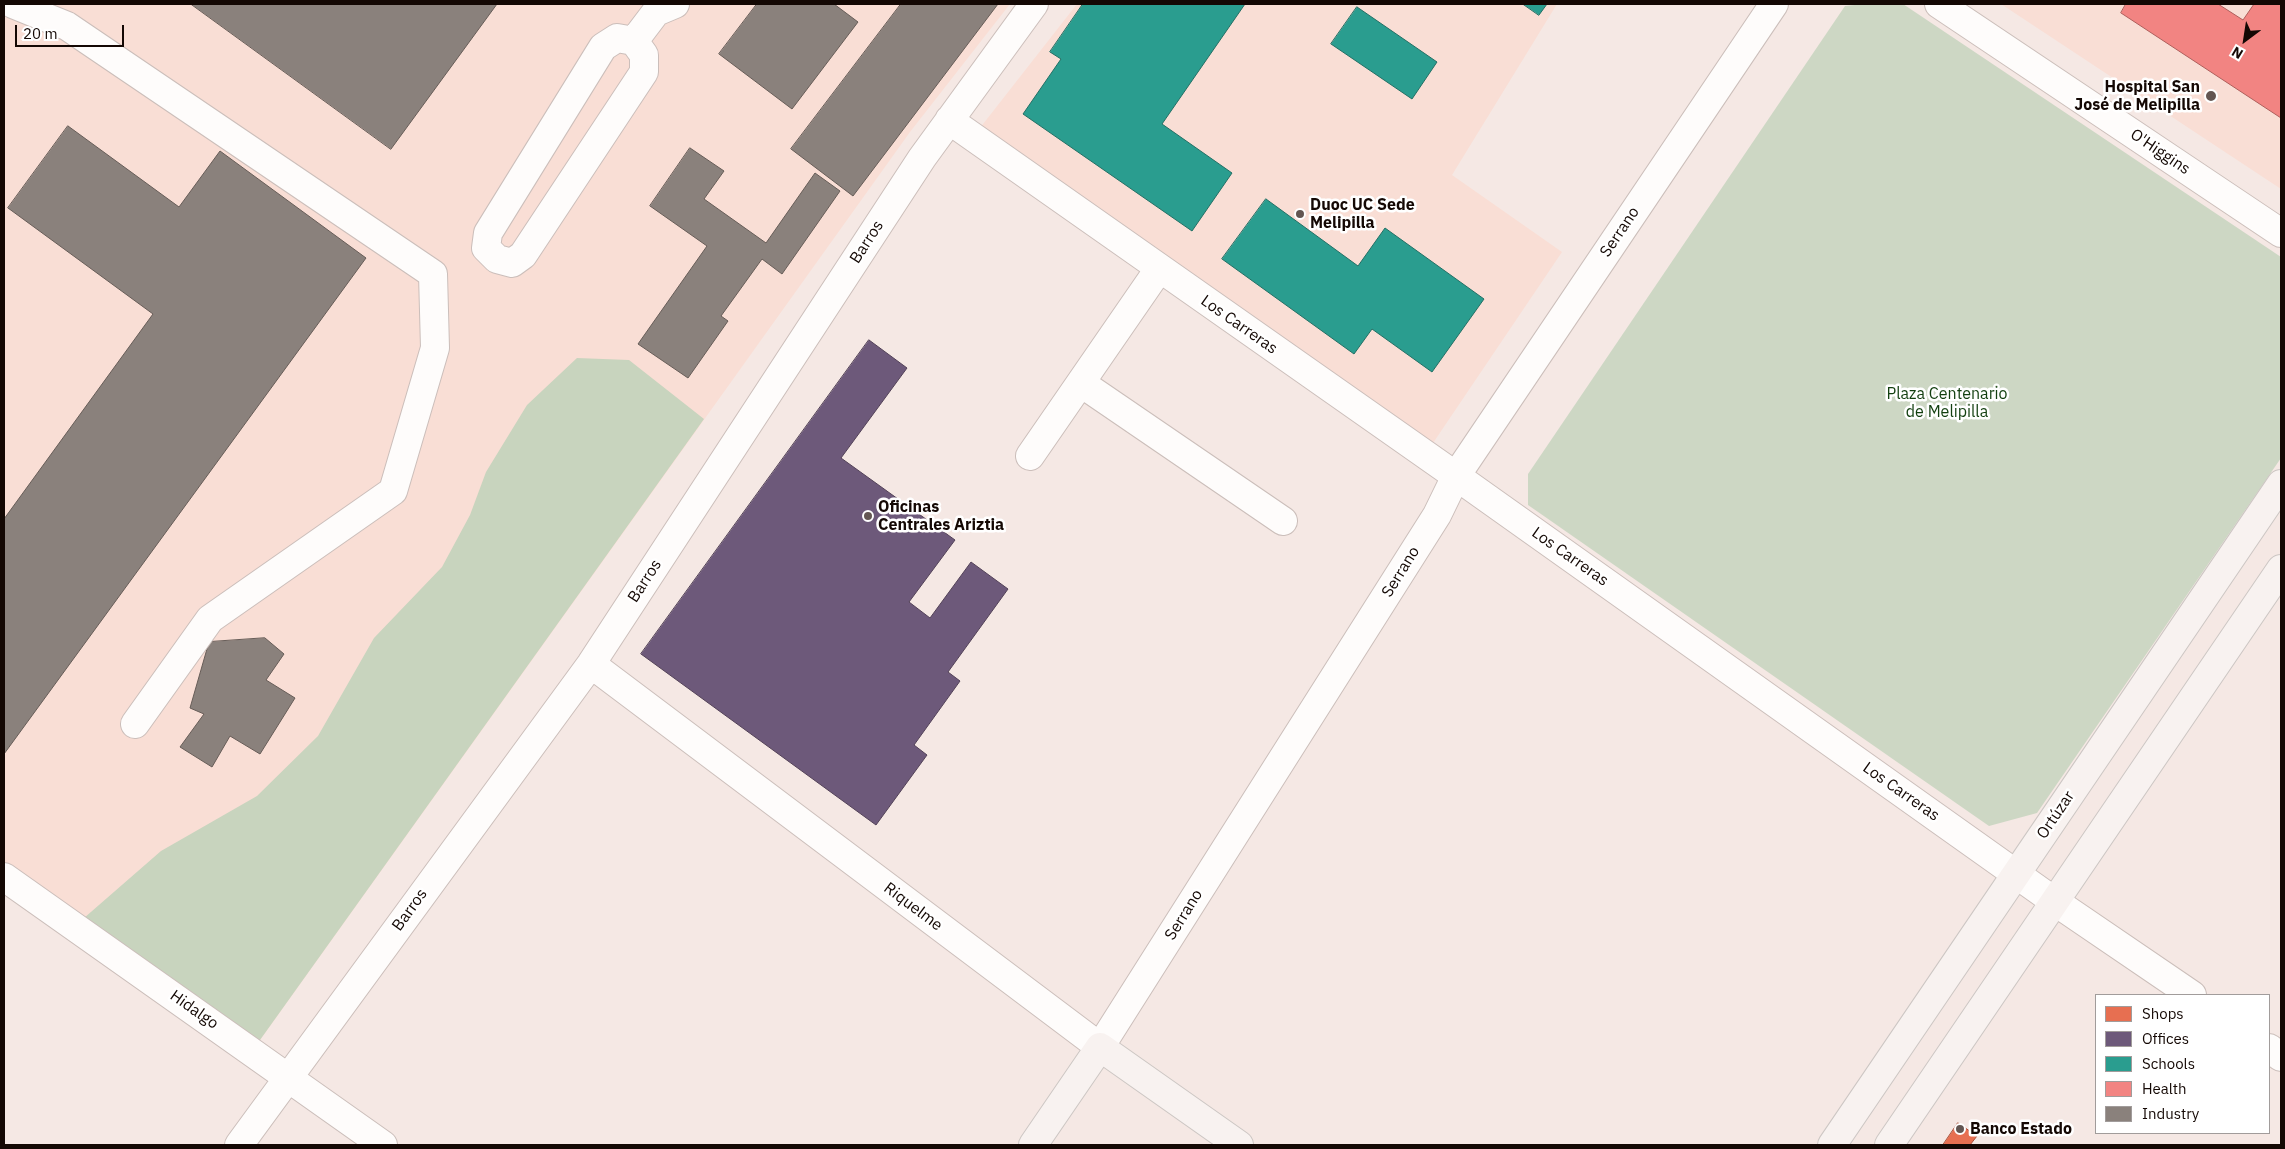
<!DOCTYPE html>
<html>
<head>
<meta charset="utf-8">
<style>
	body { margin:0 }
	#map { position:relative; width:2285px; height:1149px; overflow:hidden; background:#f5e8e4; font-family:"IBM Plex Sans",sans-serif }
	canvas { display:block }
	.frame { position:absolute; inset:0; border:5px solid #140804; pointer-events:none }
	.legend { position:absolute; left:2095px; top:994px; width:175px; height:140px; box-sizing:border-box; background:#fff; border:1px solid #a19c9b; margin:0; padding:6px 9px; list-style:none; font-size:15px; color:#140804 }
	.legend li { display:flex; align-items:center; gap:10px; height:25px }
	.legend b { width:25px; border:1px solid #a19c9b }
	.north { position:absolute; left:2220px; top:15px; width:50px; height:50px; -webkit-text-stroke:4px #fff; paint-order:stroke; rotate:211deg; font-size:14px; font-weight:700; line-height:20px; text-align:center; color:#140804 }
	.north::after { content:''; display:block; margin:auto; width:18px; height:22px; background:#140804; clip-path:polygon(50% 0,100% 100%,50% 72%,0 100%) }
	.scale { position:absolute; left:15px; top:25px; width:109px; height:22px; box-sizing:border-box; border:2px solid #140804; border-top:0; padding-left:6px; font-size:15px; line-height:18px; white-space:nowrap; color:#140804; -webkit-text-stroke:4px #fff; paint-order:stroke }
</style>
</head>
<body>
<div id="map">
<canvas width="2285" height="1149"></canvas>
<div class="frame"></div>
<ul class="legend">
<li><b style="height:14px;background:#e76f51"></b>Shops</li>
<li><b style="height:14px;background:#6d597a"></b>Offices</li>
<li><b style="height:14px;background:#2a9d8f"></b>Schools</li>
<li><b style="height:14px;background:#f28482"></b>Health</li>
<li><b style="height:14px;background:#8a817c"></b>Industry</li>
</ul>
<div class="north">N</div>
<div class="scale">20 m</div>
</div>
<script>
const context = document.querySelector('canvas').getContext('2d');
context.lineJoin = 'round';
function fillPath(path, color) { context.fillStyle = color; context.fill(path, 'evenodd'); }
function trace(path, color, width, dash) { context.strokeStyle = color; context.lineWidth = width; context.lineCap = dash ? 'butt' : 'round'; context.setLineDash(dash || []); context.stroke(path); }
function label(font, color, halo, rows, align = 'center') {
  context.font = font + ' "IBM Plex Sans",sans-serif'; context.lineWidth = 5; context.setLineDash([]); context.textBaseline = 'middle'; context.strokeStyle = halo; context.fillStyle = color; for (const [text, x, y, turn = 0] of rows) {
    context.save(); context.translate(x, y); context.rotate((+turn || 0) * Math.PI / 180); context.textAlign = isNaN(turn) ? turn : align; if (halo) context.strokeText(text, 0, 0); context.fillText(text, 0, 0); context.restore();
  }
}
fillPath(new Path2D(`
	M4,4H1010L910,132L255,1047L4,870Z
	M1077,4H1557L1452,175L1562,252L1431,446L976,133Z
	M2001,4H2281V189Z`), '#f9ded5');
fillPath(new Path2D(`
	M1864,4H1903L2281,257V458L2037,813L1989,826L1528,505V474L1845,6Z`), '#cdd7c4');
fillPath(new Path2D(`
	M577,358L629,360L704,419L255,1047L76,925L161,851L257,796L318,736L374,638L442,567L470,515L486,472L527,405Z`), '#c8d4be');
const shops = new Path2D(`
	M1958,1123L1977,1136L1970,1145H1943Z`);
fillPath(shops, '#e76f51');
trace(shops, '#a8503a', 1);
const offices = new Path2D(`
	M869,340L907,368L841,458L955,540L909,602L930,618L971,562L1008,589L948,672L960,681L914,745L927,755L876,825L641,654Z`);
fillPath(offices, '#6d597a');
trace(offices, '#524157', 1);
const schools = new Path2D(`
	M1083,4H1245L1162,124L1232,173L1192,231L1023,114L1061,59L1050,52Z
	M1523,4H1547L1539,15Z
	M1357,7L1437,62L1412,99L1331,44Z
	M1266,199L1358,266L1385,228L1484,299L1432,372L1372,329L1354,354L1222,259Z`);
fillPath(schools, '#2a9d8f');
trace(schools, '#237065', 1);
const health = new Path2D(`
	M2126,4H2218L2243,20L2254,4H2281V118L2121,13Z`);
fillPath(health, '#f28482');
trace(health, '#af5f5c', 1);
const industry = new Path2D(`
	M191,4H497L391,149Z
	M757,4H834L858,22L792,109L719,54Z
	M901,4H998L853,196L791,149Z
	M68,126L179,207L220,151L366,258L4,754V519L153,314L8,208Z
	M690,148L724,171L704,199L766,243L815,173L840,191L782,274L762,259L721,316L728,321L688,378L638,344L707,246L650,206Z
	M265,638L284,654L266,680L295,698L260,754L230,736L212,767L180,747L204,714L190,708L209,642Z`);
fillPath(industry, '#8a817c');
trace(industry, '#675d58', 1);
const minor = new Path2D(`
	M13,4L67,26L433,274L435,348L393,491L210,619L135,724
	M1939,4L2281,233
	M617,38L634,41L644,55V72L523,255L512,263L497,259L486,248L488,233L603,47Z
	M634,41L656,12L675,4
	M949,120L1456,476L2054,901L2192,995
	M1081,383L1283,521
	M1030,456L1159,269
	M591,664L1100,1047L1437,515L1456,476L1774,4
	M4,877L383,1145
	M2269,1048L2281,1057
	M239,1145L591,664L922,158L1034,4`);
const major = new Path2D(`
	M1033,1145L1100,1047L1239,1145
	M1832,1145L2281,484
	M1889,1145L2281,569`);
trace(minor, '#cbbeba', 30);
trace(major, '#ccc6c3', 30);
trace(minor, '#fefcfb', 28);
trace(major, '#f8f2f0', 28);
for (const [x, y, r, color] of [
	[2211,96,6,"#635652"],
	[1300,214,5,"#635652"],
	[868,516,5,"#635652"],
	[1960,1129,5,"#635652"]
]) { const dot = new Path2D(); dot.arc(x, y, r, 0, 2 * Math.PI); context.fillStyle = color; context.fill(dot); trace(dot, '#fff', 2); }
label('bold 16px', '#140804', '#fff', [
	["Hospital San",2200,87,"right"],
	["José de Melipilla",2200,105,"right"],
	["Duoc UC Sede",1310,205],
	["Melipilla",1310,223],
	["Oficinas",878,507],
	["Centrales Ariztia",878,525],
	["Banco Estado",1970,1129]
], 'left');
label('16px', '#140804', '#fff', [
	["O'Higgins",2160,152,34],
	["Serrano",1620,232,-56],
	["Barros",867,242,-57],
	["Los Carreras",1239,325,35],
	["Los Carreras",1570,557,35],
	["Serrano",1401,572,-58],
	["Barros",645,581,-57],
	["Los Carreras",1901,792,35],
	["Ortúzar",2056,815,-56],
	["Riquelme",913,907,37],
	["Barros",410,910,-54],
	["Serrano",1184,915,-58],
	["Hidalgo",194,1010,35]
]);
label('16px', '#123f0f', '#fff', [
	["Plaza Centenario",1947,394],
	["de Melipilla",1947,412]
]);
</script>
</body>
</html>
